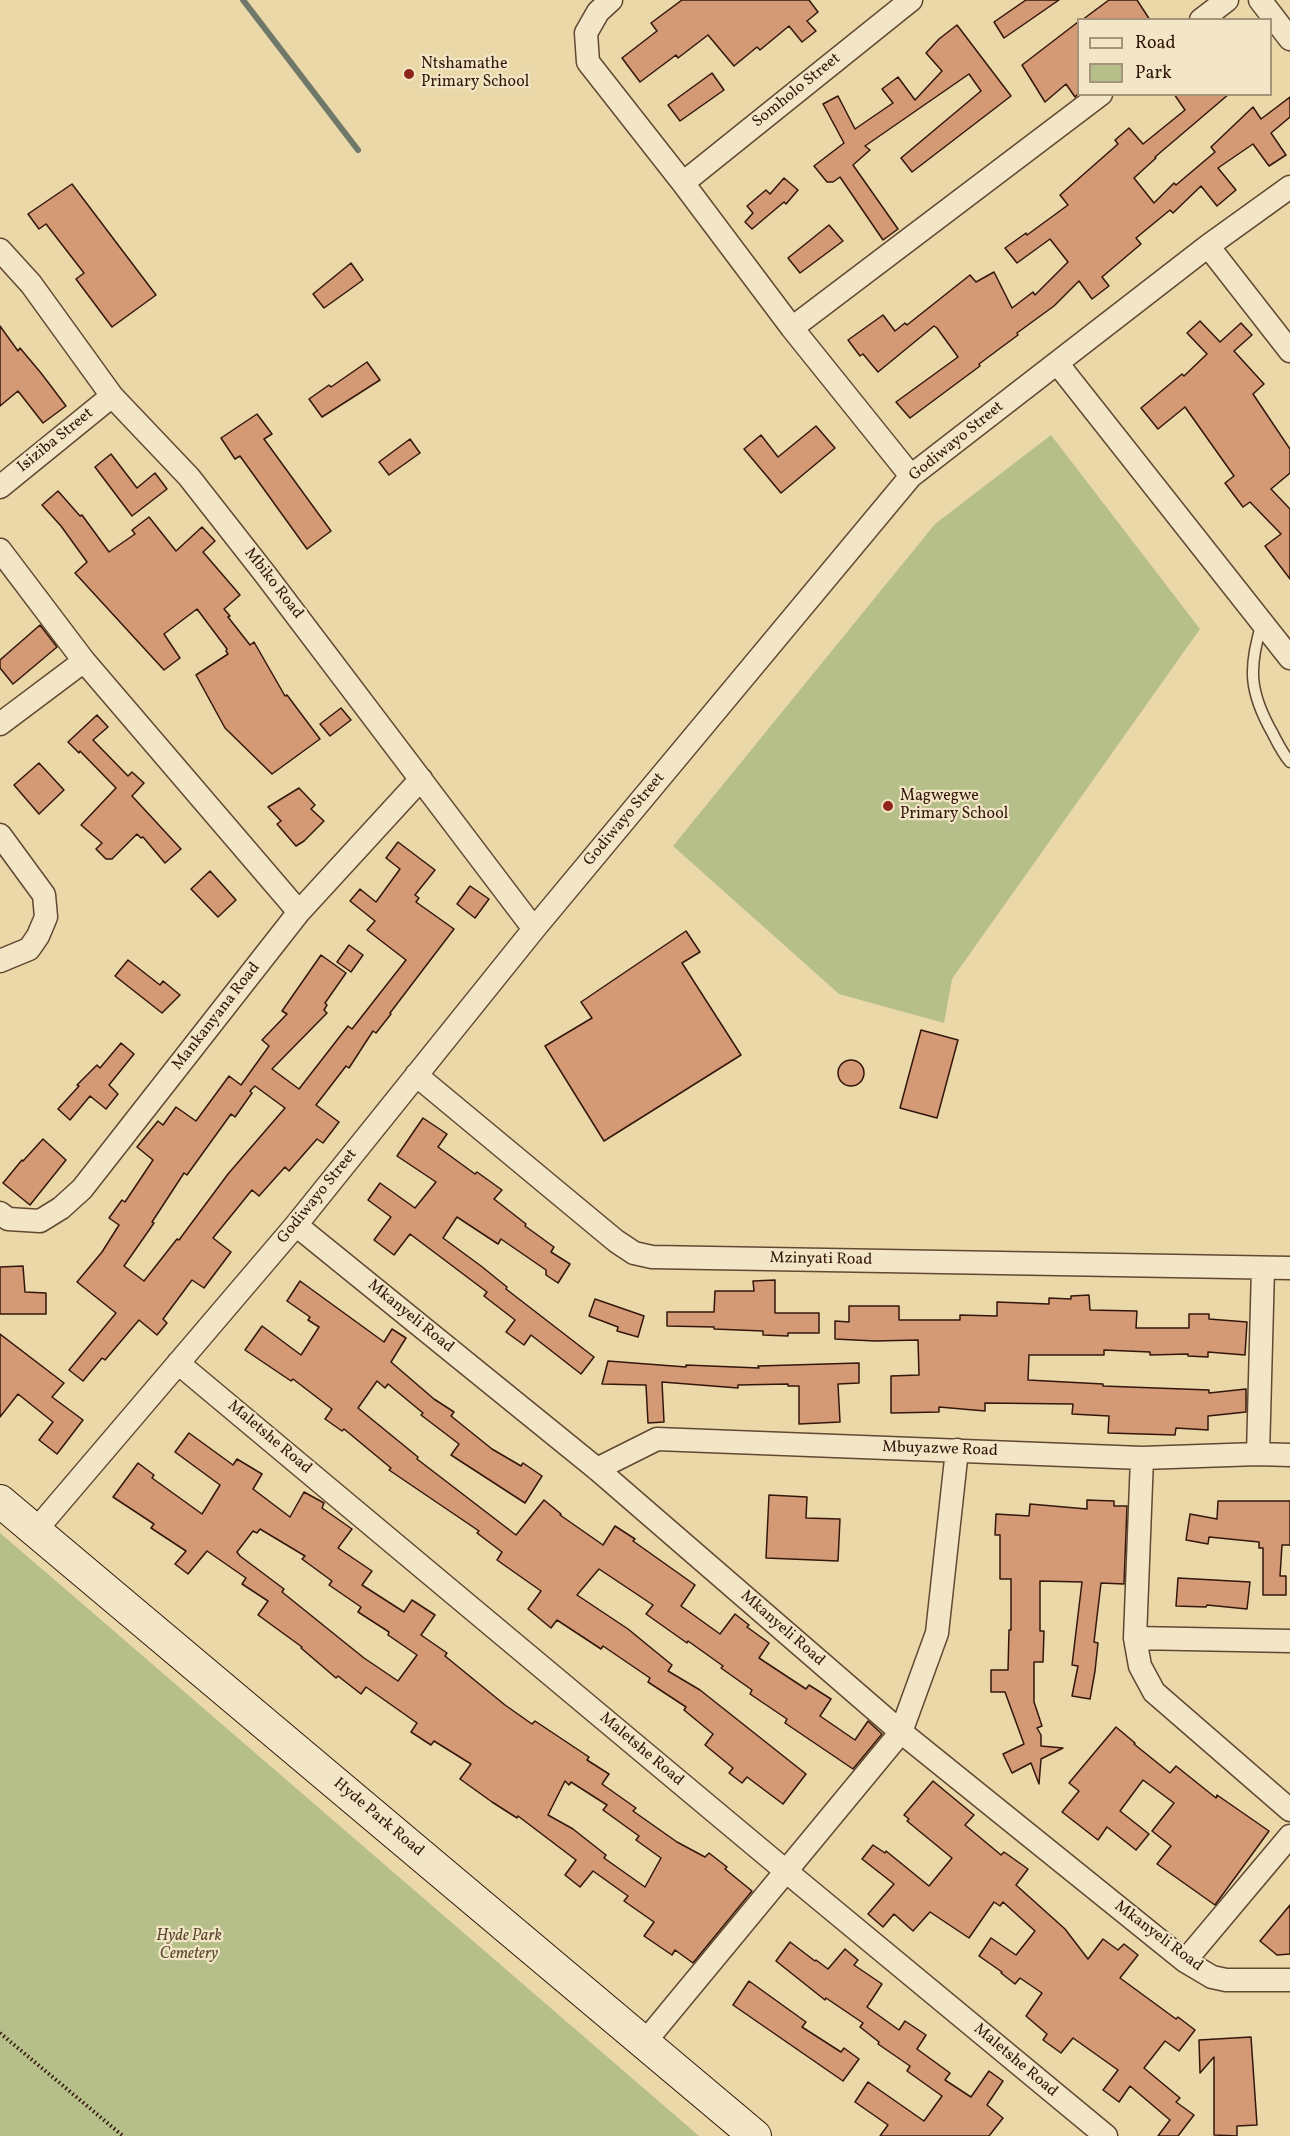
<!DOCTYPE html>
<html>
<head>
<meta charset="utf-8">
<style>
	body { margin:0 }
	#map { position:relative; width:1290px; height:2136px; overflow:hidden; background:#ebd8a8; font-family:Vollkorn,serif }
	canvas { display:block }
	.legend { position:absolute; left:1077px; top:18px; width:195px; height:78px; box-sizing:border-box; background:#f2e6c6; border:2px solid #a6937b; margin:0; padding:8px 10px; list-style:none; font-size:18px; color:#34170b }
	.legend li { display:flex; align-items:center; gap:12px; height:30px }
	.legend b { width:30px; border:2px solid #a6937b }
</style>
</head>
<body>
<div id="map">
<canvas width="1290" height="2136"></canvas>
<ul class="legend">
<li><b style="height:8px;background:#f2e6c6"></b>Road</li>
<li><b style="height:16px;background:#b6bf89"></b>Park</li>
</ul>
</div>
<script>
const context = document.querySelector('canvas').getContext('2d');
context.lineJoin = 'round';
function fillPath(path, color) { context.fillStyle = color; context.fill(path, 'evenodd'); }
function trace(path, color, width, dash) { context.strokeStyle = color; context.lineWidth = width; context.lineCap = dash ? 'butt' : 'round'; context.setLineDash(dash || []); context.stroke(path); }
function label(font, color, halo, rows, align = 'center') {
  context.font = font + ' Vollkorn,serif'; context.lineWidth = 4.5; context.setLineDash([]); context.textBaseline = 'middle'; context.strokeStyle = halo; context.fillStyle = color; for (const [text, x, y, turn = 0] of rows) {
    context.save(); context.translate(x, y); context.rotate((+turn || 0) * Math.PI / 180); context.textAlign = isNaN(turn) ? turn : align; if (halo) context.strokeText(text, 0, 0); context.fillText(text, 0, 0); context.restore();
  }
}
fillPath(new Path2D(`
	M1051,435L1200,629L952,979L944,1023L839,994L673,846L935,524Z
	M0,1533L56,1581L699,2136H0Z`), '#b6bf89');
trace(new Path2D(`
	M243,0L358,150`), '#70786a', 6);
const building = new Path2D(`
	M682,0H809L818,12L807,21L816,31L802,42L789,26L760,50L757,47L734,66L708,35L678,58L676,55L640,82L622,58L657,31L651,23Z
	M1026,0H1059L1004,38L994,22Z
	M1109,0H1137L1150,20H1082Z
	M1078,22V94L1075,97L1066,84L1045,102L1022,65Z
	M957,25L1011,96L912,172L901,158L981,91L969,74L865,146L870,150L853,165L898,229L883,240L840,177L833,182H827L814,166L844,143L823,104L838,96L855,129L893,103L882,89L898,77L915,100L942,71L926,53L939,39Z
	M712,73L724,90L680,121L668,105Z
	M1174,94H1229L1155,157L1156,158L1134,178L1154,203L1174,183L1176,185L1215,152L1211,147L1253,107L1261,119L1290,97V117L1271,133L1286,155L1269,166L1253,144L1218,168L1236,190L1217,206L1201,186L1173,213L1170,210L1136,238L1141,244L1102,277L1109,286L1092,299L1079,281L1054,306L1017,333L1018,335L979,364L980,366L910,418L896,402L958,357L937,328L934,326L878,372L863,354L860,356L848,340L883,315L895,331L905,323L907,325L970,275L976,282L994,272L1012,308L1033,292L1035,295L1068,262L1050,239L1017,263L1005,248L1026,233L1027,235L1068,205L1060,195L1118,144L1115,140L1129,128L1143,144L1185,110Z
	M784,178L798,190L786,204L784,202L752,229L745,222L753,213L747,206L766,190L770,194Z
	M72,184L156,295L112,327L76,279L84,273L46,224L39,229L28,214Z
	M829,225L843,241L800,273L788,258Z
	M351,263L363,280L324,308L313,294Z
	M1200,321L1220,342L1241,323L1252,335L1234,351L1264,384L1253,394L1290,449V473L1271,489L1290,509V579L1265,546L1281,534L1250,502L1243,507L1225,483L1234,476L1185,407L1158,429L1141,408L1182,374L1184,376L1207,354L1187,333Z
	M0,326L18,351L20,348L41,373L66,406L43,423L18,391L0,406Z
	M367,362L380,380L322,417L309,399L329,385L331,387Z
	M257,414L272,434L264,439L331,531L307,549L240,456L235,459L221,438Z
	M816,426L835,448L781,493L744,449L761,435L778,457Z
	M410,439L420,453L389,475L379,462Z
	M111,454L137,488L155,473L167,489L132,516L95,467Z
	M58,491L80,516L82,515L109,552L135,534L132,530L149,517L176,551L202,527L215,541L203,552L240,595L224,609L230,616L228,617L250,645L254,642L285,696L287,695L320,739L272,774L225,728L196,675L228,654L226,651L227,649L197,609L164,634L180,658L164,670L75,573L87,562L61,526L42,505Z
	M40,625L57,647L13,684L0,668V660Z
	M341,708L351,720L330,736L320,724Z
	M97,715L108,727L93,740L128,776L132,772L144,783L132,796L181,849L165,863L143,837L141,838L137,834L112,859H106L96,849L102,843L81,825L116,788L80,751L79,753L68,742Z
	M39,763L64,790L39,814L14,785Z
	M299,788L315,805L311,809L324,821L304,841L296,846L277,824L281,821L268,807Z
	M398,842L435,870L415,895L419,898L416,902L454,929L390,1013L391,1014L376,1033L373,1031L349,1068L346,1066L316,1105L339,1122L323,1143L317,1139L289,1171L285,1167L259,1196L252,1190L213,1238L231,1252L204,1288L192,1280L163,1319L167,1323L157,1335L139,1320L105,1360L102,1358L83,1381L69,1370L116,1313L77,1282L102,1252L119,1225L109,1218L122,1200L125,1202L153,1160L137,1147L158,1121L163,1125L176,1107L196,1121L229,1076L241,1085L269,1046L262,1040L287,1014L282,1011L321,955L346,973L325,1003L327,1005L324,1010L327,1013L272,1069L299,1089L348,1026L352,1029L406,960L367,930L375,921L350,901L360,889L376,902L400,869L386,858ZM255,1086L285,1108L228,1174L179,1240L177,1239L144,1281L124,1266L154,1223L152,1222L184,1173L187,1175L231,1114L235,1117L252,1093L250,1091Z
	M210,871L236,900L218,917L191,889Z
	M470,886L489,899L475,918L457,904Z
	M686,931L700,952L682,963L741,1055L604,1141L545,1046L592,1018L581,1002Z
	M349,945L363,955L351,972L337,962Z
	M128,960L160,985L163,981L180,995L162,1013L115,976Z
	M921,1030L958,1040L937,1118L900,1108Z
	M121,1043L134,1054L109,1085L118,1094L106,1109L90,1096L70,1120L58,1109L79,1086L77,1085L97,1065L100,1068Z
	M838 1073a13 13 0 1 1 26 0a13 13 0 1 1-26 0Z
	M423,1118L447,1134L438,1147L475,1174L477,1172L502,1190L494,1199L526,1224L525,1226L554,1247L551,1252L570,1264L558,1283L546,1275V1270L501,1239L498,1244L457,1217L443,1238L481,1266L507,1287L506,1289L594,1357L581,1374L531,1335L524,1345L506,1332L515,1320L484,1296L487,1292L410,1234L394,1255L374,1240L391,1217L368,1200L380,1183L415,1208L436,1182L397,1156Z
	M43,1139L66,1160L30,1205L3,1183L22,1160L23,1161Z
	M23,1266L25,1292L46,1293V1314H0V1267Z
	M775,1280V1313H819V1333H788V1336L763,1335V1331L714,1329V1327L667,1326V1312H714L715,1291H754L753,1281Z
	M300,1281L384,1342L392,1329L406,1338L391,1362L434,1399L454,1412L451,1416L492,1449L521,1466L523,1463L542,1476L525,1503L451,1455L459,1444L421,1415L423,1413L388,1384L385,1388L377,1381L358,1408L418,1457L417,1459L516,1535L544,1500L561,1514L560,1515L603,1545L615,1526L635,1539L633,1541L695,1585L681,1606L720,1634L735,1614L749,1625L747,1627L769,1643L759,1658L806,1689L809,1685L831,1699L820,1716L855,1740L868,1721L882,1734L853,1769L785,1723L787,1719L750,1694L752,1690L721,1668L723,1666L688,1641L687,1643L646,1614L653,1605L599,1569L577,1595L628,1629L672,1665L668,1671L700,1690L806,1774L783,1804L747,1777L742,1783L729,1773L733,1768L705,1745L713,1734L684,1710L686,1707L648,1682L650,1678L603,1646L601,1649L557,1620L551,1628L528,1609L541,1591L497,1560L502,1552L477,1533L479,1531L389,1470L391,1468L344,1429L342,1431L325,1419L332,1409L293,1379L291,1381L245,1350L262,1326L301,1355L319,1327L308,1320L310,1317L287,1301Z
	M1089,1295L1090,1310L1137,1311L1136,1328H1189V1314H1209V1319L1247,1322L1245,1355L1208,1352V1357L1188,1356V1354L1150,1355V1352L1104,1350V1355H1029L1028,1380L1103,1384V1386L1209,1390V1393L1246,1389V1412L1208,1416V1430L1176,1428L1175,1435L1108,1433L1109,1416L1072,1414L1073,1404L985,1403V1411L939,1407V1412L891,1413V1376L919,1375L918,1340L875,1341L835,1339V1321L849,1322V1306H899V1320H960V1315L997,1316V1302L1049,1304V1298L1071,1299V1296Z
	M595,1299L644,1316L638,1337L617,1331L618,1327L589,1316Z
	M0,1334L64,1383L52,1397L83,1420L57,1454L39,1440L53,1422L18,1394L0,1417Z
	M608,1361L686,1367V1365L759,1368L758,1366L859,1363V1383L838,1384L840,1422L799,1424V1386H788V1384L738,1385V1388L662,1382L664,1422L648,1423L646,1385L602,1384Z
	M189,1433L233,1465L237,1459L262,1474L253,1489L290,1517L304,1492L324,1503L322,1508L352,1529L338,1548L372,1571L362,1585L404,1612L412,1600L435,1615L421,1635L447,1653L445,1656L505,1705L532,1724L535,1721L589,1757L587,1760L609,1774L602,1784L636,1808L633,1811L677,1842L705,1857L709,1853L727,1867L725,1869L752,1891L693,1963L675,1950L672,1955L644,1936L654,1922L624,1901L628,1896L593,1871L580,1887L565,1875L576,1860L518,1816L517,1818L492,1802L460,1779L471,1764L434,1741L431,1745L411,1732L417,1723L366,1687L361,1694L338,1676L336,1678L301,1648L302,1647L258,1615L268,1601L242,1584L246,1578L207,1551L188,1574L175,1564L186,1551L151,1528L154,1524L113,1497L138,1463L154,1475L152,1478L202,1514L220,1485L175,1452ZM260,1529L305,1556L302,1559L332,1581L329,1585L361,1607L358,1612L389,1632L388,1635L417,1655L398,1681L364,1658L282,1592L284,1589L240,1556L237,1552L253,1531L257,1533ZM565,1781L569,1785L571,1782L607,1805L603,1810L639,1836L636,1840L661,1858L645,1887L604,1858L606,1855L573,1829L548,1815Z
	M769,1495L807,1497L806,1518L840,1519L838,1561L766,1558Z
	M1087,1500L1114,1501V1506H1127L1124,1584L1101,1583L1094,1642L1098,1643L1095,1671L1090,1699L1072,1696L1078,1666L1072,1665L1082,1582L1040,1581V1631H1044L1043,1662H1034V1702L1042,1726L1037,1728L1041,1735V1746L1063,1748L1041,1759L1039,1784L1031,1763L1012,1773L1003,1754L1024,1744L1005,1692H991V1670H1008L1009,1630H1011V1579H1000V1535H995L996,1514L1029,1516L1030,1504L1087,1509Z
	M1218,1501H1290V1545H1282L1280,1576H1286V1595H1263V1548H1259V1542L1209,1537L1208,1544L1186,1540L1190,1514L1217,1519Z
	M1178,1578L1250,1582L1247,1609L1207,1605L1206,1607L1176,1606Z
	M1116,1727L1135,1743L1134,1744L1170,1773L1176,1766L1216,1798L1217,1795L1269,1831L1215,1905L1157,1864L1171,1846L1152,1831L1174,1803L1143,1780L1120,1811L1149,1834L1136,1850L1107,1827L1098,1840L1062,1812L1079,1791L1069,1783Z
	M933,1781L974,1815L965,1825L1001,1855L1004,1852L1028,1869L1016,1885L1065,1929L1088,1959L1103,1939L1118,1950L1124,1944L1138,1955L1120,1978L1176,2019L1178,2017L1195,2030L1179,2051L1165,2041L1144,2068L1180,2098L1176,2102L1194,2115L1178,2136H1158L1170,2120L1130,2086L1119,2102L1103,2090L1118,2070L1073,2038L1061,2053L1043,2040L1047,2034L1026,2016L1042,1993L1020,1978L1015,1984L1001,1973L1002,1972L979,1956L991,1938L1016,1955L1035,1931L1003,1902L1000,1906L994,1902L969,1938L930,1912L913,1931L894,1914L883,1927L868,1914L894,1884L862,1859L873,1845L885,1853L886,1851L929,1886L952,1858L907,1821L909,1819L904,1815Z
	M1290,1905V1954L1277,1955L1260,1941Z
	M790,1942L815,1961L816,1960L828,1969L845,1949L858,1960L854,1965L882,1984L867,2007L899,2030L905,2021L926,2035L917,2049L950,2073L945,2080L971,2097L989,2071L1003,2081L987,2105L1003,2118L989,2136H880L888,2125L855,2102L868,2082L924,2121L942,2096L907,2071L910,2066L878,2044L879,2042L860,2027L863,2023L826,1998L825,2000L776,1961Z
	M749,1981L806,2022L802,2027L841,2052L844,2048L859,2059L843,2081L733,2005Z
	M1251,2037L1257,2125L1237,2126V2136L1214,2135V2057L1200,2073L1199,2040Z`);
fillPath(building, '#d49975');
trace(building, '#34170b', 1.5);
const lane = new Path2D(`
	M1262,623C1248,668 1249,692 1273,734C1278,744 1283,754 1290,762`);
const street = new Path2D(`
	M611,0L598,12L586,33L588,62L683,183L792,328L911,476
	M1260,0L1290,39
	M1201,20L1227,0
	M683,183L911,0
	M1208,246L1290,351
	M0,250L31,284L112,396L189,477L265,574L534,929
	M792,328L1101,94
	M1057,363L1290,658
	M0,487L112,396
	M0,550L84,661L299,912
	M0,724L84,661
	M0,835L44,895L46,917L38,936L29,949L0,961
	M416,1075L616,1241L634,1253L652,1257L1290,1268
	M0,1213L8,1219L40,1221L61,1208L82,1189L299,912L421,779
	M296,1225L597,1469L901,1732L1185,1961L1212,1977L1226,1980H1290
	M178,1363L787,1872L1106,2136
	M1258,1454L1263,1268
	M1142,1458L1135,1638L1140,1666L1154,1692L1290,1810
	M597,1469L657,1439L1142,1458L1258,1454L1290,1455
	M36,1530L296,1225L534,929L911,476L1208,246L1290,187
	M1135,1638L1290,1641
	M1185,1961L1290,1836
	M644,2043L901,1732L937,1633L957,1450`);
const secondary = new Path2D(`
	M0,1501L755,2136`);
trace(lane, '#624732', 13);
trace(street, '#624732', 25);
trace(secondary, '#34170b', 34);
trace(new Path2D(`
	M0,2033L123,2136`), '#34170b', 4, [1.5, 3]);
trace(lane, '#f2e6c6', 10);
trace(street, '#f2e6c6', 22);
trace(secondary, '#f2e6c6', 32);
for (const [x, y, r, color] of [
	[409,74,6,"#8f2418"],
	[888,806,6,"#8f2418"]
]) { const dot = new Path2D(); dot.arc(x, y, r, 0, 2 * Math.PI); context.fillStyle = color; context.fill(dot); trace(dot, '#f2e6c6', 2); }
label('16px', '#34170b', '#f2e6c6', [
	["Ntshamathe",421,65],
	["Primary School",421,83],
	["Magwegwe",900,797],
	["Primary School",900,815]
], 'left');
label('16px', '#34170b', '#f2e6c6', [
	["Somholo Street",797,91,-39],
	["Isiziba Street",56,441,-39],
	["Godiwayo Street",957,442,-39],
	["Mbiko Road",273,584,52],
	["Godiwayo Street",625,820,-50],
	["Mankanyana Road",217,1017,-52],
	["Godiwayo Street",318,1197,-51],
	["Mzinyati Road",821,1260,1],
	["Mkanyeli Road",410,1317,39],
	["Maletshe Road",269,1438,40],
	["Mbuyazwe Road",940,1450,2],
	["Mkanyeli Road",782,1629,41],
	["Maletshe Road",641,1750,40],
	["Hyde Park Road",378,1818,40],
	["Mkanyeli Road",1158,1937,37],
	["Maletshe Road",1015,2061,40]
]);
label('italic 16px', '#5b4931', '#f2e6c6', [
	["Hyde Park",189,1937],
	["Cemetery",189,1955]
]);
</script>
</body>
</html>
